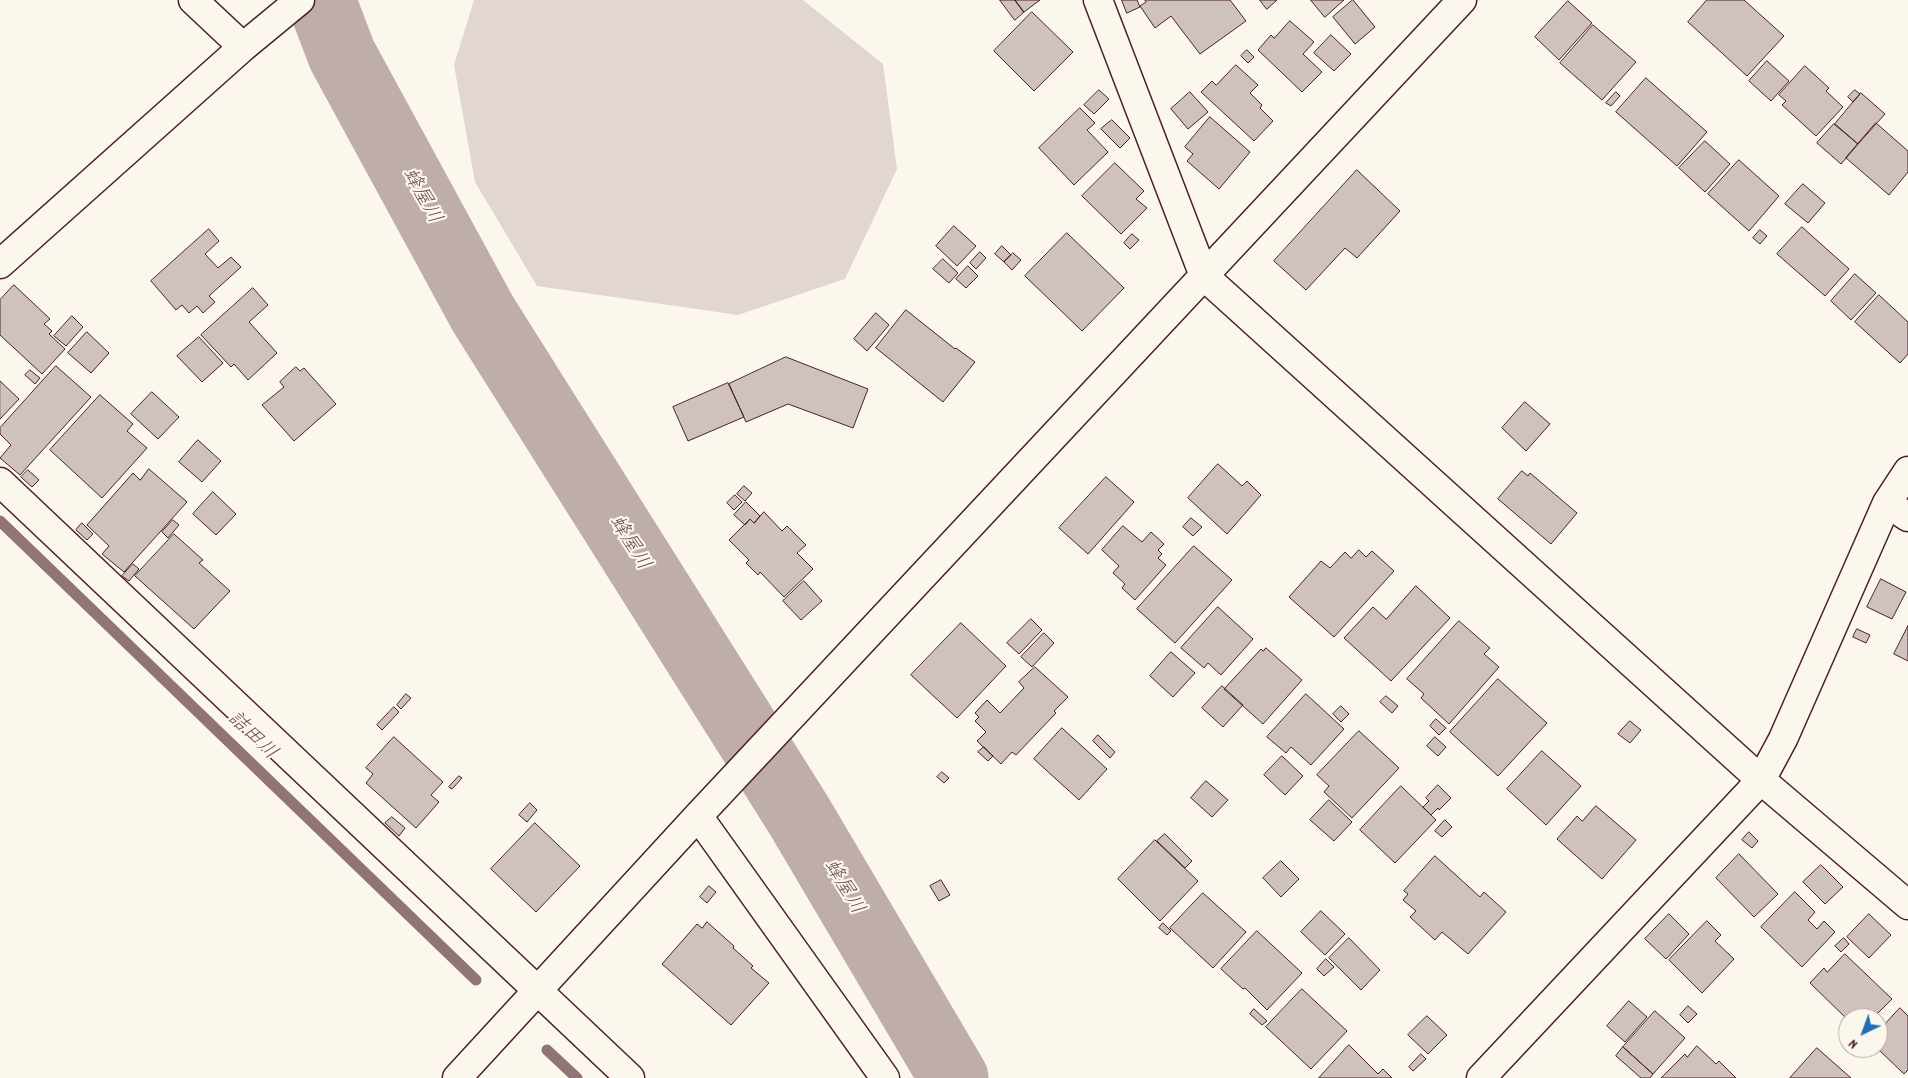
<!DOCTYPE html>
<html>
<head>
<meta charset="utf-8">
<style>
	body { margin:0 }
	#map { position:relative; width:1908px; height:1078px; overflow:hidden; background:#fbf7ec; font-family:Dekko,sans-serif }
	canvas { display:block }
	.north { position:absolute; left:1838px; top:1008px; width:50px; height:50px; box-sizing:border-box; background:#fbf7ec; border:1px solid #b4a19f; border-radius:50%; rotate:222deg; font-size:14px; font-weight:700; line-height:20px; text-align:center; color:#4a1f2b }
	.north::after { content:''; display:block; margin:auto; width:18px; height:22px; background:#1f6fb2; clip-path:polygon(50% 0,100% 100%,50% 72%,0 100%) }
</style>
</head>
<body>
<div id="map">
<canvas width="1908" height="1078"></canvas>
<div class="north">N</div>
</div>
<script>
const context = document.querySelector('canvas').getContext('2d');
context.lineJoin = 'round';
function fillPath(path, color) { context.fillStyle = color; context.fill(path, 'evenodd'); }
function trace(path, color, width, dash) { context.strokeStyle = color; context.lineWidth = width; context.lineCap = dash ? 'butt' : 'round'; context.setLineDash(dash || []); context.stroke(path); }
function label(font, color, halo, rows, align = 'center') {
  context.font = font + ' Dekko,"Klee One",sans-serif'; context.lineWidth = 4.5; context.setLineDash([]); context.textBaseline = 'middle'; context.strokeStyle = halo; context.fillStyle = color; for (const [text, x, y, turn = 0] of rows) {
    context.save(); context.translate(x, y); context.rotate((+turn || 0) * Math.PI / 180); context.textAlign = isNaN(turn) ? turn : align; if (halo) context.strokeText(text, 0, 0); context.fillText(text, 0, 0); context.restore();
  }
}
fillPath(new Path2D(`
	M474,0H803L883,64L897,169L845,279L738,315L537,286L475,182L454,65Z`), '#e2d7d0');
trace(new Path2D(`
	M0,521L476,980
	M547,1050L577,1078`), '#907477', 11);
trace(new Path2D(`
	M321,0L342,55L483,314L798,814L954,1078`), '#bfadaa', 69);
const building = new Path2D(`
	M1000,0H1015L1024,12L1015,20Z
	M1015,0H1040L1024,12Z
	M1122,0H1137L1140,7L1127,13Z
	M1145,0H1230L1246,21L1200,54L1171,16L1155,28L1140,6L1146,2Z
	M1260,0H1277L1267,9Z
	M1311,0H1344L1325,17Z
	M1353,0L1375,27L1355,44L1333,17Z
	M1707,0H1744L1784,36L1747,76L1688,22Z
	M1568,1L1592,23L1559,60L1535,37Z
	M1032,12L1073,52L1034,91L994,51Z
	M1290,21L1314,42L1303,54L1322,72L1302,92L1258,50L1271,35L1274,38Z
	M1593,25L1636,62L1602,100L1560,63Z
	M1331,35L1351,54L1334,71L1314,53Z
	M1247,50L1254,57L1248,63L1241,56Z
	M1767,61L1789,81L1771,101L1749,81Z
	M1236,65L1258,85L1250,93L1262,105L1260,108L1273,121L1254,141L1201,92L1212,81L1216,85Z
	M1805,66L1829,88L1826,91L1843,107L1816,136L1782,105L1786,101L1779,95Z
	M1646,78L1707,132L1677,166L1616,112Z
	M1099,90L1109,99L1094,114L1084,105Z
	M1855,90L1860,94L1853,102L1848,97Z
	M1190,92L1208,112L1188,129L1171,109Z
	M1616,92L1620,96L1611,106L1606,103Z
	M1861,93L1885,114L1858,144L1835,124Z
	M1080,108L1095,123L1087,130L1108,152L1074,185L1039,148Z
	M1210,117L1250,152L1219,189L1187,161L1193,154L1185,147Z
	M1112,120L1130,138L1120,148L1101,129Z
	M1876,123L1908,151V172L1889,195L1846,158Z
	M1834,124L1858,144L1841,164L1817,143Z
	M1705,141L1730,164L1705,192L1679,168Z
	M1739,160L1779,196L1749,231L1708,194Z
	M1115,163L1144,191L1136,199L1147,208L1121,234L1082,196Z
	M1357,170L1400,211L1357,258L1345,248L1306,290L1274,261Z
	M1803,184L1825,203L1808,223L1785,204Z
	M954,226L976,246L957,266L936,246Z
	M1802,227L1849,269L1825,296L1777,254Z
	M209,229L219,241L205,254L218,268L231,257L241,267L209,296L215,302L203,313L197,306L189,313L182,305L176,310L151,281Z
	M1760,230L1767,236L1760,244L1753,238Z
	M1067,233L1124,288L1082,331L1025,276Z
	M1132,234L1139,240L1130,249L1124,243Z
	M1002,246L1011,255L1004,262L995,254Z
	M980,252L986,258L976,269L970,263Z
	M1013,253L1021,260L1012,270L1004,262Z
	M943,259L958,273L949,283L933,269Z
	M968,266L978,276L966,288L956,279Z
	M1855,274L1876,293L1851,320L1831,301Z
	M14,285L50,319L44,324L52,331L49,334L65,349L42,374L0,335V300Z
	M253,288L268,305L249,322L277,353L248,380L234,364L231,367L201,335Z
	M1879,295L1908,322V354L1900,363L1855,322Z
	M906,310L955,349L956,348L975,362L943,402L876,348Z
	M876,313L889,325L867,351L854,339Z
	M72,316L83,327L66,346L54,336Z
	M87,332L109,353L91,373L68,353Z
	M199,337L223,363L202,382L177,356Z
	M786,357L868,389L853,428L788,404L746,422L729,384Z
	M56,366L91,397L20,475L0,458L11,445L0,434V428Z
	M296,367L300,371L304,368L336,404L294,441L262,405L284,387L280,382Z
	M30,370L40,378L35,384L25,375Z
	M0,381L19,399L0,419Z
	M728,383L744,417L688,441L673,407Z
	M152,392L179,417L158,439L131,414Z
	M100,395L133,424L127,431L147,448L102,498L50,450Z
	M1525,402L1550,424L1526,451L1502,428Z
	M198,440L221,461L202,482L179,462Z
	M1218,464L1242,486L1247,481L1261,495L1227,534L1188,498Z
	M149,469L187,502L124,572L102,554L109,546L87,525L133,473L140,480Z
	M28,470L39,480L32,487L21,477Z
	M1522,471L1528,476L1530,473L1577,513L1551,544L1498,499Z
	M1106,477L1134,502L1088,554L1059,528Z
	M744,486L752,493L745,501L737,494Z
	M213,492L236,514L216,535L193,514Z
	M735,495L742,502L734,510L727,503Z
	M746,502L760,516L754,523L750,519L745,525L734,515Z
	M764,512L782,531L787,526L806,545L797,553L813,569L784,597L760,572L758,575L746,563L749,560L729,540L750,519L754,523Z
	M1191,518L1202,527L1193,536L1183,527Z
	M173,520L179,525L168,538L162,532Z
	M82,523L93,534L87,540L76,530Z
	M1123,526L1142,542L1151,532L1164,544L1158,550L1162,554L1158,558L1166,565L1135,600L1122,588L1125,584L1113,573L1119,566L1102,550Z
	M174,534L203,560L199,563L230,591L194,629L135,576Z
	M1194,546L1232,580L1175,643L1137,609Z
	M1359,550L1366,557L1372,551L1394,571L1334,637L1289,597L1321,561L1330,568L1345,552L1351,558Z
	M133,564L139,569L129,581L122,576Z
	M1881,579L1906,592L1892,619L1867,607Z
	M804,581L822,601L801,620L783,601Z
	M1416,586L1450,618L1391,681L1344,638L1373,607L1386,619Z
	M1218,607L1253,639L1221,675L1208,663L1204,668L1181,648Z
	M1031,619L1042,630L1019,654L1007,643Z
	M1459,621L1490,648L1484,654L1499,667L1449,724L1421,698L1424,694L1407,679Z
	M961,623L1006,666L957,718L911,675Z
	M1908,626V661L1894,654Z
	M1857,629L1870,635L1866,643L1853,637Z
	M1044,633L1054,643L1032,667L1021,657Z
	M1266,648L1302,680L1263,724L1224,689L1261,649L1263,651Z
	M1171,652L1195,673L1173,697L1150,676Z
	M1035,667L1068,697L1054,711L1056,713L1016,755L1012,752L1001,764L977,741L986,732L975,721L979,717L975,713L987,700L1000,713L1024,688L1019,682Z
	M1498,679L1547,723L1498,776L1450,732Z
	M1222,686L1243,705L1223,727L1202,708Z
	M406,694L411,698L401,709L397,705Z
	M1306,694L1344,729L1311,765L1291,747L1286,753L1267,737Z
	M1386,696L1398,706L1392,713L1380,702Z
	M1341,706L1349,714L1341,722L1333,714Z
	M394,707L399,712L382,730L377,725Z
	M1436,719L1446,728L1439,735L1430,726Z
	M1630,721L1641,730L1630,743L1618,734Z
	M1062,728L1107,769L1079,800L1034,759Z
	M1359,731L1399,768L1352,818L1324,792L1329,786L1317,775Z
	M1098,735L1115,752L1110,758L1093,741Z
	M394,737L443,782L431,795L439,802L416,828L366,783L373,774L366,768Z
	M1435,737L1446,747L1438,756L1427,746Z
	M984,747L993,756L988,761L978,752Z
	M1542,751L1581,786L1546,825L1507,789Z
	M1282,756L1303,776L1285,795L1264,775Z
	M942,772L949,778L944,783L937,777Z
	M459,776L462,778L452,789L449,787Z
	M1206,781L1228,800L1212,817L1191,798Z
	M1438,785L1451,798L1439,810L1438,808L1431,815L1423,807L1429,801L1426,798Z
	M1401,786L1436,820L1395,863L1360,830Z
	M1329,800L1352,822L1334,841L1310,820Z
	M530,803L537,810L527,822L519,815Z
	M1596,806L1636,840L1602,879L1557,839L1577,816L1582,821Z
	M392,817L405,828L399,836L385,823Z
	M1445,820L1452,827L1442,837L1435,831Z
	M535,823L580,866L536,912L491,869Z
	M1749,832L1758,841L1752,848L1742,840Z
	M1165,834L1192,861L1185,868L1157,841Z
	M1155,840L1198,881L1160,921L1118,879Z
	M1739,854L1778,894L1754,917L1716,878Z
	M1435,856L1480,897L1484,892L1506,912L1468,954L1442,932L1435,940L1410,917L1416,911L1403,900L1408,894L1404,891Z
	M1281,861L1299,879L1281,897L1263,878Z
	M1821,865L1843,887L1825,904L1803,882Z
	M941,880L950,895L939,901L930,886Z
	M709,886L716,892L707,903L700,897Z
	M1795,892L1815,912L1808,920L1817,929L1824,921L1835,932L1802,967L1761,927Z
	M1203,893L1246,932L1213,968L1170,928Z
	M1321,911L1345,934L1325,955L1301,932Z
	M1669,914L1689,934L1666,959L1645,939Z
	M1869,914L1891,935L1869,958L1847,937Z
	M1707,921L1721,935L1715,941L1734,959L1702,993L1669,960Z
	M707,922L734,946L733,948L753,966L751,968L769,983L731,1025L662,964L697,924L702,928Z
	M1163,923L1171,931L1167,935L1159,928Z
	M1257,931L1302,973L1267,1010L1245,988L1243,989L1221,969Z
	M1349,938L1380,970L1361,990L1329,958Z
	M1844,938L1849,944L1841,952L1835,946Z
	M1845,954L1892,999L1873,1018H1848V1020L1810,983L1824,968L1827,972Z
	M1326,959L1334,967L1324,976L1317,969Z
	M1302,989L1347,1031L1311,1069L1266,1027Z
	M1629,1001L1647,1017L1625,1042L1607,1026Z
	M1688,1006L1697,1014L1688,1023L1680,1015Z
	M1900,1008L1908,1016V1070L1904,1074L1877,1048L1878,1032Z
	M1254,1009L1267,1021L1262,1025L1250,1014Z
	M1655,1011L1685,1038L1653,1074L1623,1047Z
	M1427,1016L1447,1035L1428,1054L1408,1035Z
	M1349,1045L1378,1074L1383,1069L1392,1078H1319Z
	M1697,1046L1716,1064L1719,1061L1736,1078H1661L1685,1054L1687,1057Z
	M1623,1047L1653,1074L1650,1078H1641L1616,1056Z
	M1817,1048L1851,1078H1790Z
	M1421,1054L1426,1059L1413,1071L1409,1067Z`);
fillPath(building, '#cfc2bc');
trace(building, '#4a1f2b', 1);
const minor = new Path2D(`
	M193,0L243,47
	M1098,0L1204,276L1761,780L1908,905
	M0,264L243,47L300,0
	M0,482L630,1078
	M1887,503L1908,517
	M698,816L885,1078
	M457,1078L698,816L1462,0
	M1481,1078L1761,780L1783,739L1887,503L1908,471`);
trace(minor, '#4a1f2b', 31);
trace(minor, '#fbf7ec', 28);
label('italic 20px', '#6d4a51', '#fbf7ec', [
	["蜂屋川",420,197,61],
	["蜂屋川",628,544,58],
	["詰田川",251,737,44],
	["蜂屋川",842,888,59]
]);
</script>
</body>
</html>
